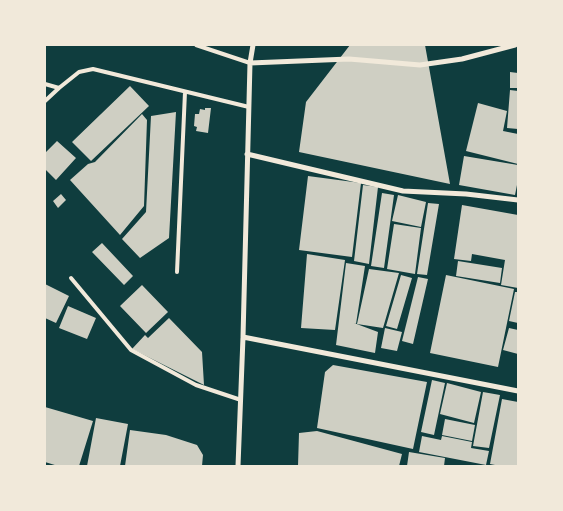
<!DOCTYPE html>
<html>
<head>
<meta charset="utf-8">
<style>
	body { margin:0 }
	#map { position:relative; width:563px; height:511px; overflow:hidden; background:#0f3d3e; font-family:"Asap Condensed",sans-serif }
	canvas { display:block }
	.frame { position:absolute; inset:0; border:46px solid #f1e9da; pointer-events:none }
</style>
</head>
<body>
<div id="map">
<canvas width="563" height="511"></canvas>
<div class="frame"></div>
</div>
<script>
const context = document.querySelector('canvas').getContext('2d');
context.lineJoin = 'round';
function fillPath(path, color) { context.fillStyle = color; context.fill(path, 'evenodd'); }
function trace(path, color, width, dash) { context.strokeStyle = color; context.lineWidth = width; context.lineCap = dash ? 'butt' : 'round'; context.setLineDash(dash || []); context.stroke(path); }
fillPath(new Path2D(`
	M350,45H425L450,184L299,152L306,102Z
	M510,72L518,73V88H510Z
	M130,86L149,106L91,161L72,142Z
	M510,90L518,91V129L507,128Z
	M478,103L507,111L503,131L518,134V164L466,151Z
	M205,108H211L208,133L196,131L197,127L194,126L195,114H199L200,109L205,110Z
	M176,112L169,238L140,258L122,239L146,212L151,116Z
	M142,114L147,120L144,206L120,235L70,180L88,164L95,162Z
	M57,141L76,158L56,180L45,169V153Z
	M464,156L518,165V180L515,195L459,185Z
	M308,176L361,183L352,257L299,250Z
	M363,185L378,187L369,264L354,261Z
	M382,193L394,195L384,268L371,266Z
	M61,194L66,200L58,208L53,201Z
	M398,195L426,202L421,227L392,221Z
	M428,203L439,204L427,275L417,274Z
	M462,205L518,215V288L501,285L505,260L472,254L471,261L454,259Z
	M394,224L421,228L415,274L387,269Z
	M102,243L133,276L124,285L92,252Z
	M307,254L345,260L335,330L301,328Z
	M458,261L502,268L500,283L456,276Z
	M346,263L365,266L356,324L354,323L378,332L375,353L336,345Z
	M369,269L399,273L383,328L357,324Z
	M401,275L412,278L397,329L386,326Z
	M446,275L514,289L498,367L430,353Z
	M418,277L428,279L413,344L402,341Z
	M45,284L69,296L56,323L45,318Z
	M142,285L168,312L146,333L120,306Z
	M515,292H518V323L509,321Z
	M68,306L96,318L87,339L59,328Z
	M169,318L202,352L204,385L132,349L145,335L148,338Z
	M385,328L402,332L397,351L381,348Z
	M509,328L518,330V354L503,350Z
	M333,365L427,382L413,449L317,428L325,372Z
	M432,380L445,383L434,435L421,432Z
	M447,383L481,392L474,423L440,414Z
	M483,392L500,395L489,448L473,446Z
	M502,399L518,402V466H500L490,464Z
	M45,407L93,421L79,466H58L45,462Z
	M96,418L128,424L120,466H87Z
	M445,419L475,425L472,441L442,435Z
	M130,430L166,435L197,445L203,455L202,466H125Z
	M317,431L402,454L399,466H298L299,433Z
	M422,436L441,440L442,436L472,442L471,448L489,451L486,465L419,452Z
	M409,452L445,458L444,466H407Z`), '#cfcfc3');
trace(new Path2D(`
	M196,45L250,63
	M45,84L59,88L45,101
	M59,88L79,72L93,69L249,107
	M177,272L185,92
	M71,278L131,350L196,385L241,400`), '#f1e9da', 4);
trace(new Path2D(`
	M250,63L349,59L420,65L462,59L515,45
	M247,154L403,191L466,194L518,200
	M243,337L518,391
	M238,466L243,337L250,63L253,45`), '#f1e9da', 5);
</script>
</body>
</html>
